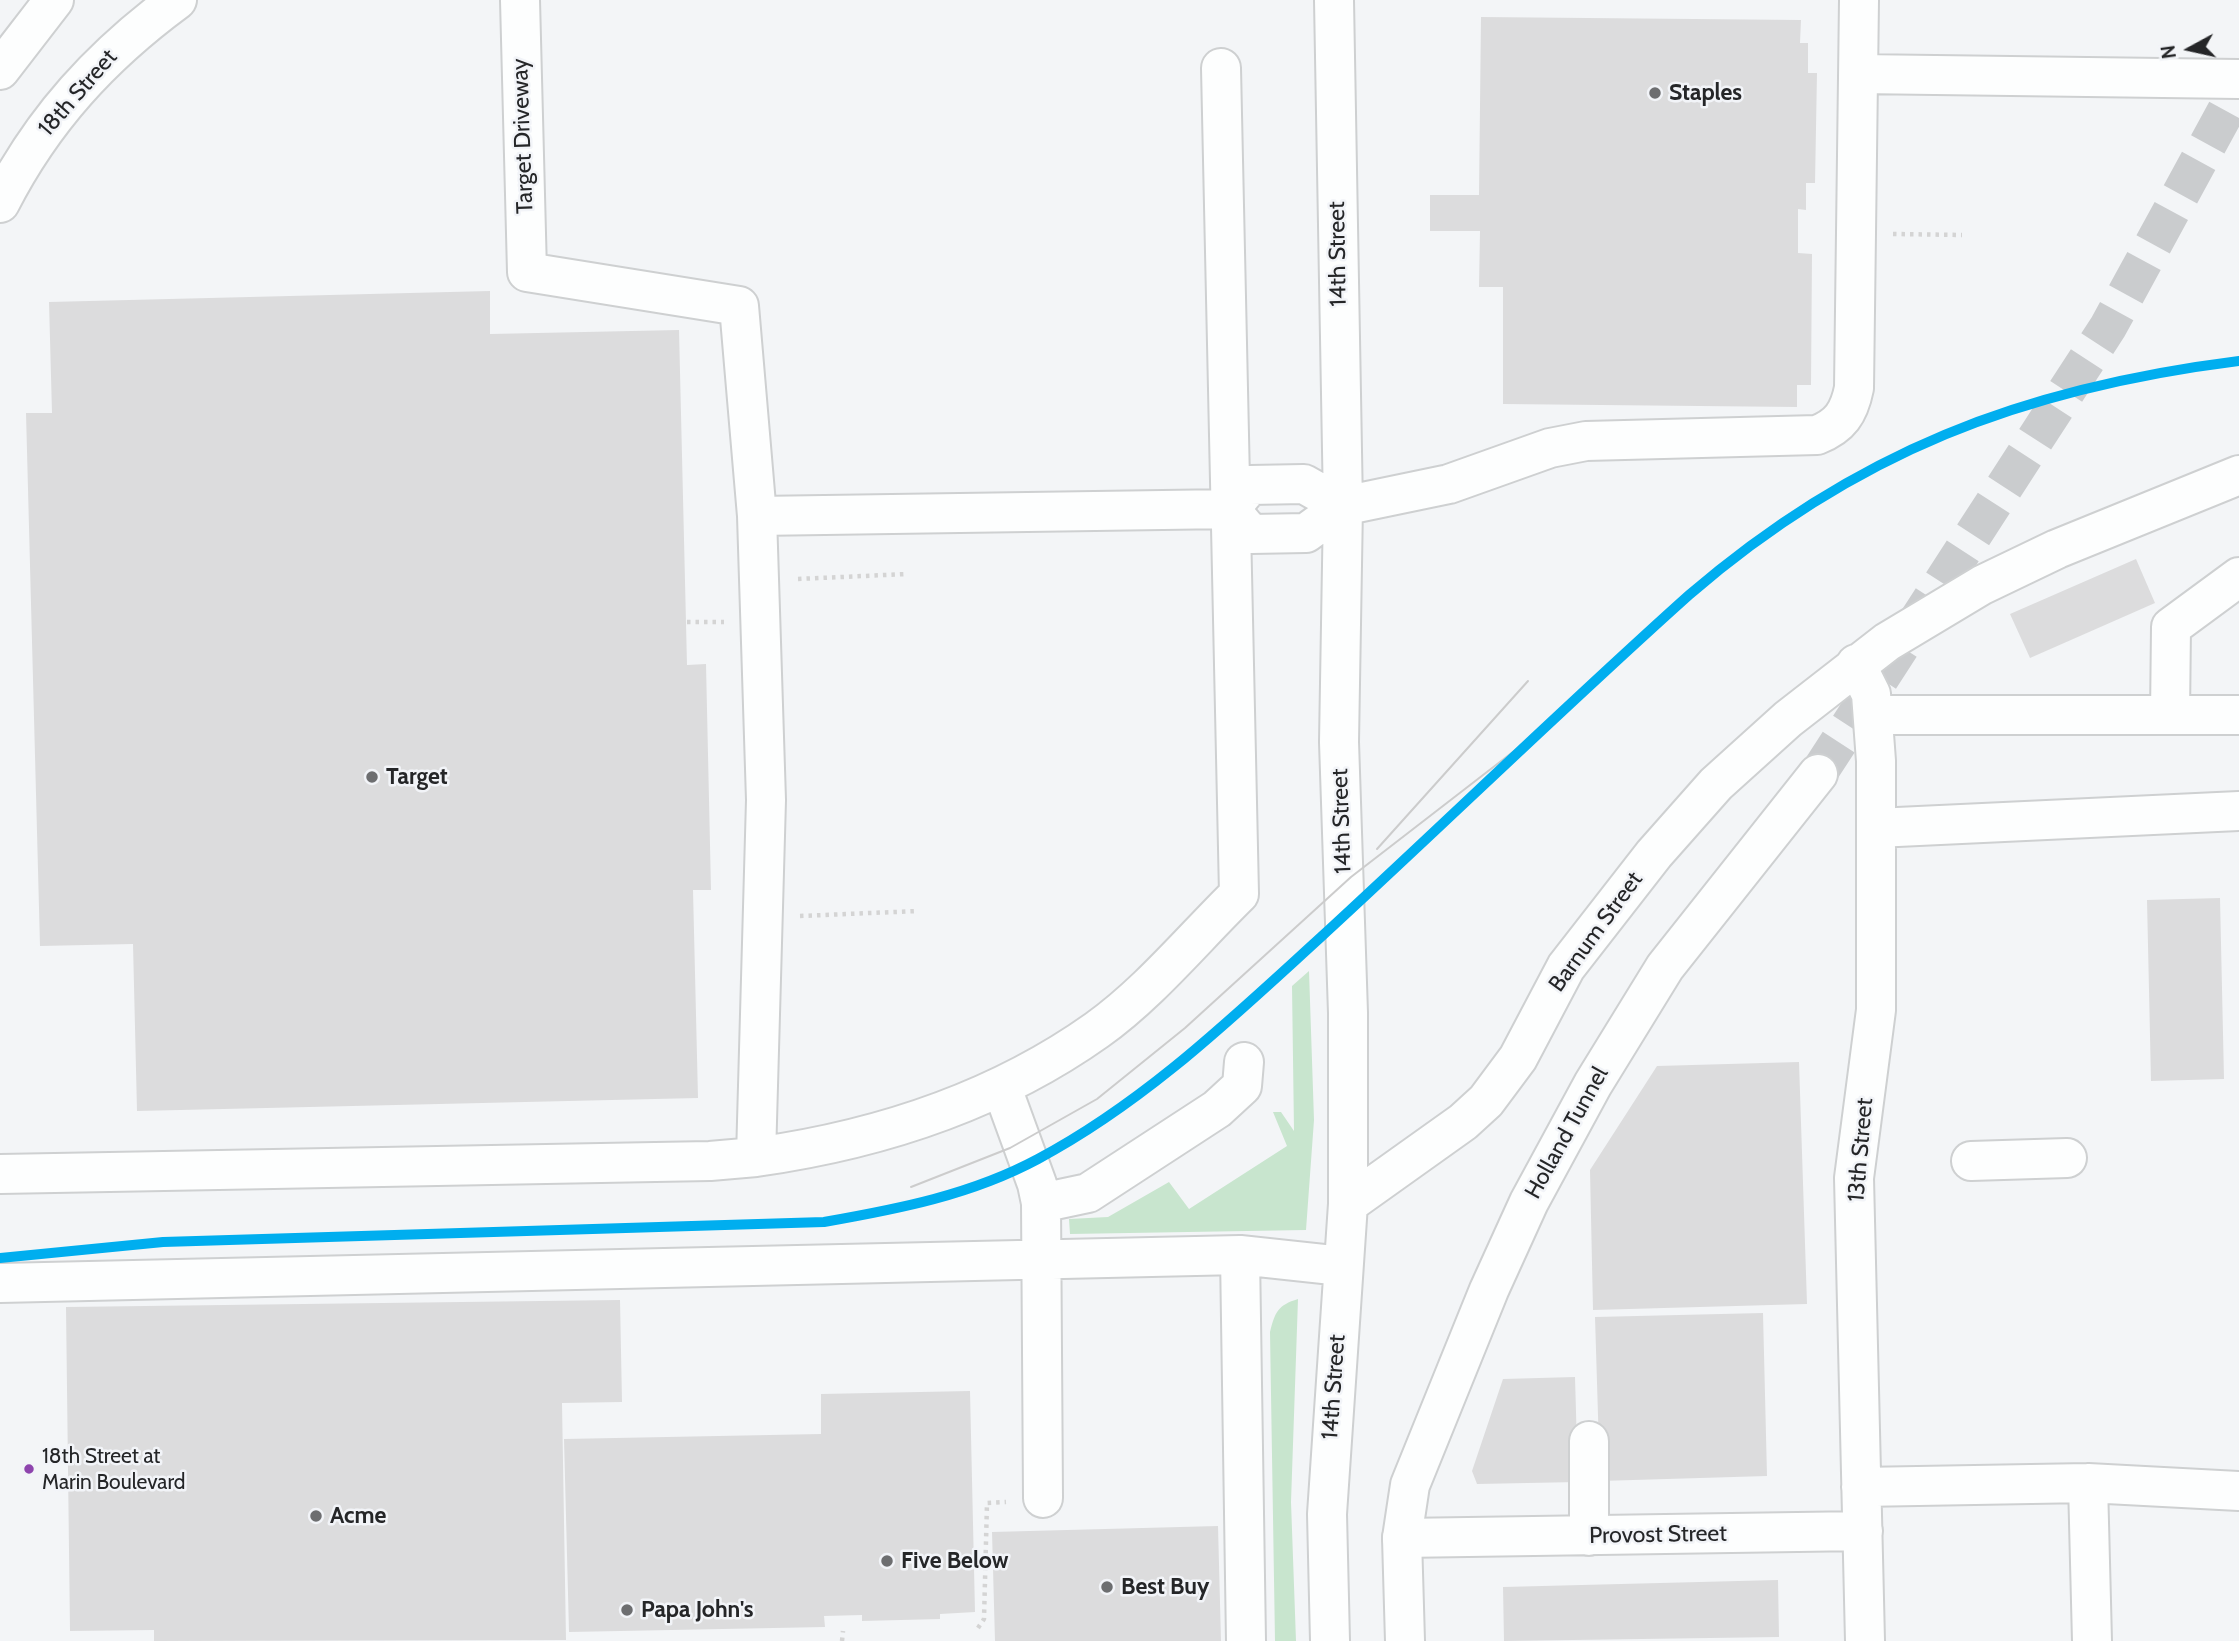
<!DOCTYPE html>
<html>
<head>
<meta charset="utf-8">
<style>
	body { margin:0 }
	#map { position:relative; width:2239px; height:1641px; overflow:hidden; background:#f3f5f7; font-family:Cabin,sans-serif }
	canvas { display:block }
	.north { position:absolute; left:2155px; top:14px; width:70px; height:70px; -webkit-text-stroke:5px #f2f4f8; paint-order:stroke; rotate:262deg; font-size:19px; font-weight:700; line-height:28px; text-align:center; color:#252628 }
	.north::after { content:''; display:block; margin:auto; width:24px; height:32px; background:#252628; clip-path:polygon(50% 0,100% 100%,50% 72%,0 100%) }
</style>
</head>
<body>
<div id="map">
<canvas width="2239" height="1641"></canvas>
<div class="north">N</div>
</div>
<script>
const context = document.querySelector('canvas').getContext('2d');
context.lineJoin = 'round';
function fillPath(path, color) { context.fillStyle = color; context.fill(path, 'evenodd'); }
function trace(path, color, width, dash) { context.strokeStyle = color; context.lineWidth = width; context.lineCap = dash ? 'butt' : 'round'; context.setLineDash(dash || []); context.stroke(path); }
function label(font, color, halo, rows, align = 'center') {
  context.font = font + ' Cabin,sans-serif'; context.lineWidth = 5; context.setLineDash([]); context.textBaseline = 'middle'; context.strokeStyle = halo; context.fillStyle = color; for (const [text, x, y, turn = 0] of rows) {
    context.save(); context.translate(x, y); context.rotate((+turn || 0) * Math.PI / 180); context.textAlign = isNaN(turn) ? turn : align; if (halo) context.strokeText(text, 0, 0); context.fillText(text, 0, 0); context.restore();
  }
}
fillPath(new Path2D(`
	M1309,971L1314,1120L1306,1230L1070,1234L1069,1219L1108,1217L1169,1182L1189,1209L1287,1146L1273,1112H1281L1294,1131L1292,986Z
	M1298,1299L1291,1502L1296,1641H1275L1270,1332C1275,1312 1278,1305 1298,1299Z`), '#c8e5ce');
fillPath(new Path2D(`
	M1481,17L1801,20L1800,43H1808V73H1817L1815,183H1806V210L1798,209V253L1812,254L1811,385H1797V407L1503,404V287H1479L1480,231H1430V195H1479Z
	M490,291V334L679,330L687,665L706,664L711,890H693L698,1098L137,1111L133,944L40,946L26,413H52L49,302Z
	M2136,559L2155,603L2030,658L2010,614Z
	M2220,898L2224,1079L2151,1081L2147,900Z
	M1799,1062L1807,1304L1593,1310L1590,1170L1657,1066Z
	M620,1300L622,1402L562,1403L566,1640L154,1641V1630L70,1631L66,1307Z
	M1763,1313L1767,1476L1600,1481L1595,1317Z
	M1575,1377L1578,1482L1477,1484L1472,1471L1503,1379Z
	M970,1391L975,1612L940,1614V1619L862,1621V1615L824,1616L825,1627L569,1632L564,1439L821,1434V1394Z
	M1218,1526L1221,1641H995L992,1532Z
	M1778,1580L1779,1637L1504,1641L1503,1587Z`), '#dcdcdd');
trace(new Path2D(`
	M1818,774L2108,327L2239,87`), '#caccce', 38, [38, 19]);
const minor = new Path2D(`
	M0,70L54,0
	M1859,74L2239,79
	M0,203C43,119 101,56 177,0
	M1230,509L1251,534L1306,533L1343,506L1449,484L1550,448L1586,441L1817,435C1840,426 1849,413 1854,388L1859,0
	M757,516L1230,509L1250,485L1304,484L1343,506
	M1856,664L1871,694L1876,761V1010L1854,1178L1865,1641
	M1874,715H2239
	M2170,715L2171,627L2239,577
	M1876,828L2239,811
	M1002,1088L1037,1184L1041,1203L1043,1498
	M756,1157C877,1140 997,1101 1097,1030C1149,993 1193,939 1239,894L1221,68
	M1971,1161L2067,1158
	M0,1174L710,1161L756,1157L766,800L757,516L739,306L527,272L520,0
	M1041,1203L1088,1193L1217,1109L1242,1086L1244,1062
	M1348,1204L1463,1122L1486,1101L1518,1058L1566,967L1654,854L1716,784L1788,719L1887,642L1982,585L2057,549L2239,475
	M1240,1255L1246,1641
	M0,1283L1240,1255L1342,1266
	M2088,1483L2092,1641
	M1861,1487L2088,1483L2239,1491
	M1589,1536V1441
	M1402,1538L1863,1531
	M1330,1641L1327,1514L1348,1204V1013L1339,742L1343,506L1334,0`);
const highway = new Path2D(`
	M1405,1641L1402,1538L1410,1485L1489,1290L1529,1202L1593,1084L1665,967L1818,774`);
trace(minor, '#ced0d1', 42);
trace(highway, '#ced0d1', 42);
trace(new Path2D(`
	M1893,234L1962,235
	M798,579L907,574
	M687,622H724
	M800,916L918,911
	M978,1628L984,1619L987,1503L1006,1502
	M842,1641L843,1631`), '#d4d4d4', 4.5, [3.5, 5]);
trace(minor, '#fdfefe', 38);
trace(highway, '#fdfefe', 38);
trace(new Path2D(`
	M1377,849L1528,681
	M911,1187L1010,1148L1097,1099L1185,1028L1351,877L1562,714`), '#ccc', 2);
trace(new Path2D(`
	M0,1258L163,1242L824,1222C898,1209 971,1195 1038,1159C1145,1102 1232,1018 1321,937C1444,824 1564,707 1689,595C1855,452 2023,388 2239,361`), '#00aeef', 10);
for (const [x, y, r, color] of [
	[1655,93,7,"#6d6e70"],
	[372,777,7,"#6d6e70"],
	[29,1469,6,"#8e44ad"],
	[316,1516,7,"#6d6e70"],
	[887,1561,7,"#6d6e70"],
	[1107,1587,7,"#6d6e70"],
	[627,1610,7,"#6d6e70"]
]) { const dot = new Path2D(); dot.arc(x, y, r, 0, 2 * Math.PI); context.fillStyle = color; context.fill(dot); trace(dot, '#f2f4f8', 2.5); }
label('21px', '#252628', '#f2f4f8', [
	["18th Street at",42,1457],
	["Marin Boulevard",42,1483]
], 'left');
label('23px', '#252628', '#f2f4f8', [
	["18th Street",78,93,-49],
	["Target Driveway",523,136,-92],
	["14th Street",1338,254,-91],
	["14th Street",1342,821,-92],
	["Barnum Street",1596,932,-54],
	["Holland Tunnel",1567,1133,-61],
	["13th Street",1861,1150,-85],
	["14th Street",1334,1387,-86],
	["Provost Street",1658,1535,-1]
]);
label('bold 23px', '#252628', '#f2f4f8', [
	["Staples",1669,93],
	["Target",386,777],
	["Acme",330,1516],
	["Five Below",901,1561],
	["Best Buy",1121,1587],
	["Papa John's",641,1610]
], 'left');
</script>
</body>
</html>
